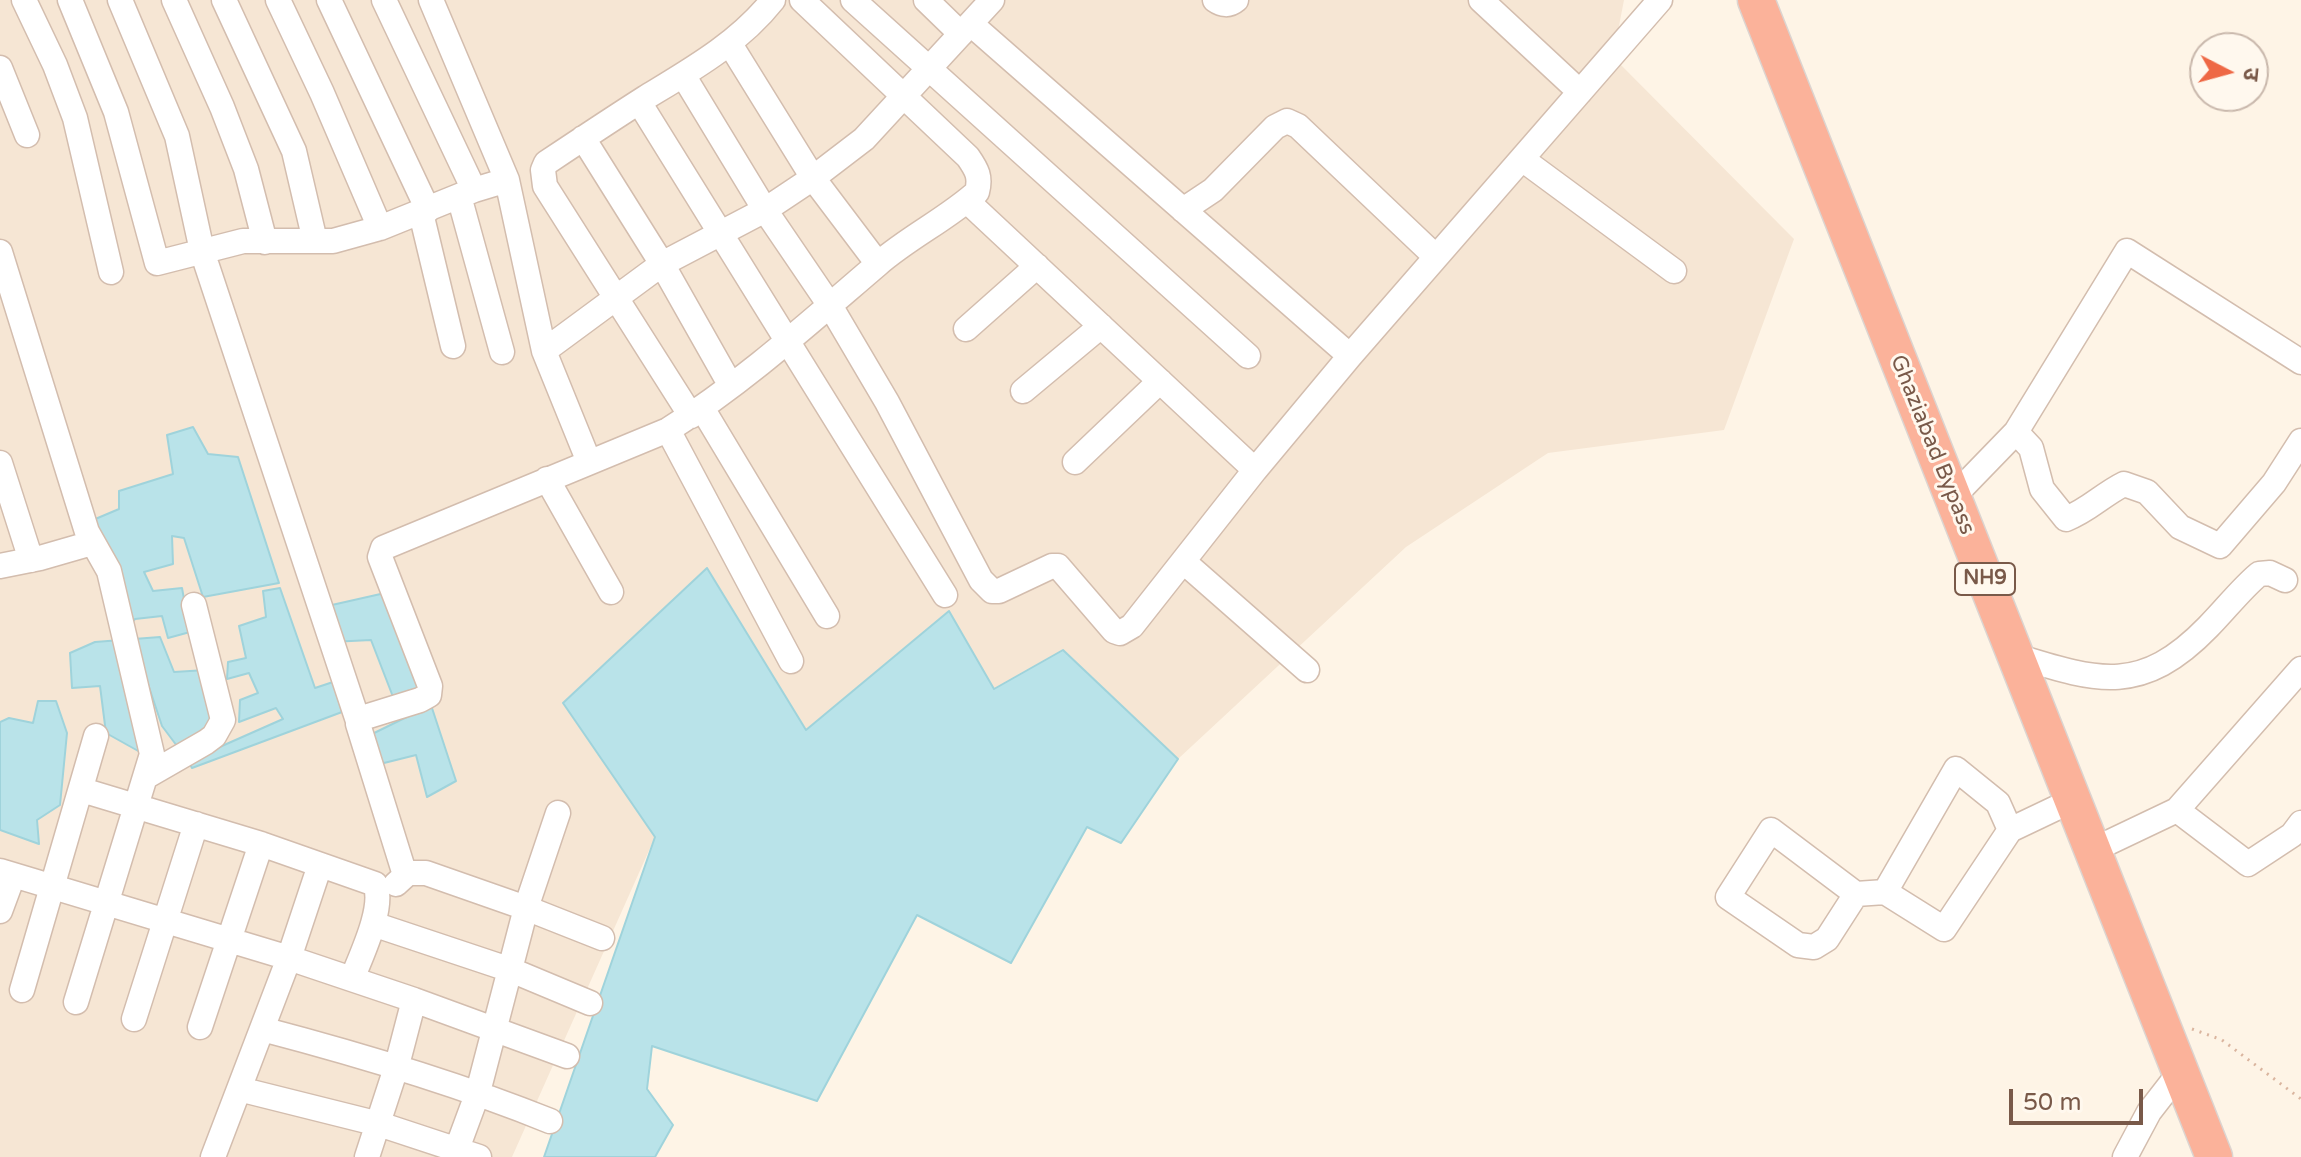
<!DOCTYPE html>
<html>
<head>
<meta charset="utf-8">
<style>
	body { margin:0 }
	#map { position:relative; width:2301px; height:1157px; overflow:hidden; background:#fef4e6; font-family:"Varela Round","Noto Sans Devanagari",sans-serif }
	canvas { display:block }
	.north { position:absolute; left:2189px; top:32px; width:80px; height:80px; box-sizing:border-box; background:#fff8ee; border:2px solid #c9b8ac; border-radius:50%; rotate:96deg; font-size:22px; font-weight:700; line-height:32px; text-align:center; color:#795949 }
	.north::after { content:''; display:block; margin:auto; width:28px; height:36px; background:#ee6845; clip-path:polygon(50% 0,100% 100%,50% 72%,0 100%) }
	.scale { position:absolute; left:2009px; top:1089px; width:134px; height:36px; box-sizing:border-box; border:4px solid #795949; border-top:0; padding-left:10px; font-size:24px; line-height:28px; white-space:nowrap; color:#795949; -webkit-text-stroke:6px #fff8ee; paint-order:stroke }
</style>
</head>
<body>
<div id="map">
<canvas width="2301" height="1157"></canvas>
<div class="north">उ</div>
<div class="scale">50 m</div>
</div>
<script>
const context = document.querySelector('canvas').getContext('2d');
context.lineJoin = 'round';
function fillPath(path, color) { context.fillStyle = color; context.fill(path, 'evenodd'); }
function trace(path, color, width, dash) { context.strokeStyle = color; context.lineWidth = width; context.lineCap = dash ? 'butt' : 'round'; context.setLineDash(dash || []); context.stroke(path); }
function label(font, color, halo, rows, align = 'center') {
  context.font = font + ' "Varela Round",sans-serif'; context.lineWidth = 6; context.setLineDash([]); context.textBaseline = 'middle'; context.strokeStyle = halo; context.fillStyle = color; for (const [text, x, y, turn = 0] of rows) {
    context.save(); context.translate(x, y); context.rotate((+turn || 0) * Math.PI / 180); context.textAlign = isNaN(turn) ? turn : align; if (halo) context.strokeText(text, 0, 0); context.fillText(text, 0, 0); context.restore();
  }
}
fillPath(new Path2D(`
	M0,0H1624L1613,57L1794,239L1724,430L1548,453L1406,547L1178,759L1063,650L994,689L949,611L806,730L706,569L564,703L655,837L512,1157H0Z`), '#f6e6d4');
const water = new Path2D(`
	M193,427L208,454L238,457L279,583L203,597L184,538L172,536L173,564L144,572L153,591L182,588L190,632L168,638L162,616L135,619L121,635L93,520L119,509V491L173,474L167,435Z
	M707,568L806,730L949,611L994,689L1063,650L1178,759L1121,843L1087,827L1011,963L917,915L817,1101L652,1046L647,1089L673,1125L655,1157H544L655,837L563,703Z
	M280,588L315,688L333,682L342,712L192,768L188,761L283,719L276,708L239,722L240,700L258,693L249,673L227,679L228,662L246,658L239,626L266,617L263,591Z
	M385,593L434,687L395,702L371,640L331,642L323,607Z
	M160,637L174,672L206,670L217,725L177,746L162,726L143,669L140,752L106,733L100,686L72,688L70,653L95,642Z
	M38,701H56L67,733L60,805L37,820L39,844L0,830V722L9,718L33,723Z
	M431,705L456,781L427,797L416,755L384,763L360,740Z`);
fillPath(water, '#b9e3e9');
trace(water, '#9fd3db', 2);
const minor = new Path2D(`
	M24,0L55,65L75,118L111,272
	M70,0L116,112L157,263L243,241H333L380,228L474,190L507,180
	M120,0L177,136L202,251L358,721
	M174,0L222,107L246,169L265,242
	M224,0L294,151L315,241
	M278,0L322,93L380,228
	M329,0L428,210
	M384,0L474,190
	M431,0L507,180L544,351L589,462
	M853,0L1248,356
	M926,0L961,34
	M1215,0C1222,5 1229,6 1236,0
	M1481,0L1580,92
	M971,24L1350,356
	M730,44L813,178L878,264
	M0,68L27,135
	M683,75L765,210L831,307L887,402L981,580L992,591H999L1052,566H1058L1114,631L1120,633L1132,626L1255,470L1350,356L1660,0
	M639,102L945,595
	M583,138L662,264L731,386
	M1522,159L1674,271
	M459,196L502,352
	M967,201L1255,470
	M1183,210L1213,190L1275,127L1287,121L1298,126L1436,257
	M421,213L453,346
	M0,252L87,532L109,571L152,754L76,1002
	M966,329L1037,266
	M544,351L662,264L765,210L813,178L864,139L992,0
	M2301,362L2127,251L2016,432L2031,448L2042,489L2066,519C2089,510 2102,495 2124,484L2147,492L2180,527L2220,546L2274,483L2301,441
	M1023,391L1101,326
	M702,408L827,616
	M691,416L545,186L543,170L546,163C579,141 612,119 645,98C691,70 739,43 773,0
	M668,430L791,661
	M1075,462L1160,381
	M0,463L31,560
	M547,479L611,592
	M1953,497L2016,432
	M1184,562L1307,670
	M0,566L40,558L92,543
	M2016,656C2097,681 2141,696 2208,627C2225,610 2240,590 2259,574L2270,573L2285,580
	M147,776L206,742L214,736L223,720L194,605
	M82,790L261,844L375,884C385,907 361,956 352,979
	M2177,810L2248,864L2292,835L2301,823
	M2010,830L1998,803L1956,769L1885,892L1944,929L2010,830L2073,800
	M2093,850L2177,810L2301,669
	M0,871L289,958L414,1000L567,1056
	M405,875L358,724L362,718L420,700L429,695L430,686L380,557L383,548L668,430C744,382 810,322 878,264C909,237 947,219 977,192C981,177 977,170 968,157L802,0
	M396,884L408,873H426L526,908L602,938
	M1856,894L1827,939L1814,947L1798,945L1728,897L1771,830L1856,894L1885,892
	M0,911L13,876
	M373,924L511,970L590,1003
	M22,990L96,736
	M134,1019L196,824
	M200,1027L261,844
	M262,1029C361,1055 456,1083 550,1121
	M239,1089L379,1124L479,1157
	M213,1157L289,958L320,865
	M367,1157L397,1065L414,1000
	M454,1157L478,1092L526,908L558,813
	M2125,1157L2149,1112L2180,1072`);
const highway = new Path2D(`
	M1756,0L2214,1157`);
trace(minor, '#d3bdae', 27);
trace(highway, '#dcd4d0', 39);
trace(new Path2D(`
	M2192,1029L2222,1040L2301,1099`), '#dab59f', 3, [2, 6]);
trace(minor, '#fff', 24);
trace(highway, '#fbb29a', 36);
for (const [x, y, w] of [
	[1985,579,60]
]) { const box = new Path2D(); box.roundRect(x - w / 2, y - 16, w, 32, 6); context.fillStyle = '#fff8ee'; context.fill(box); trace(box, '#795949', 2); }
label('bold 20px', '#795949', null, [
	["NH9",1985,579]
]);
label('22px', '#795949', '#fff8ee', [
	["Ghaziabad Bypass",1932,445,68]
]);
</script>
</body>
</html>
